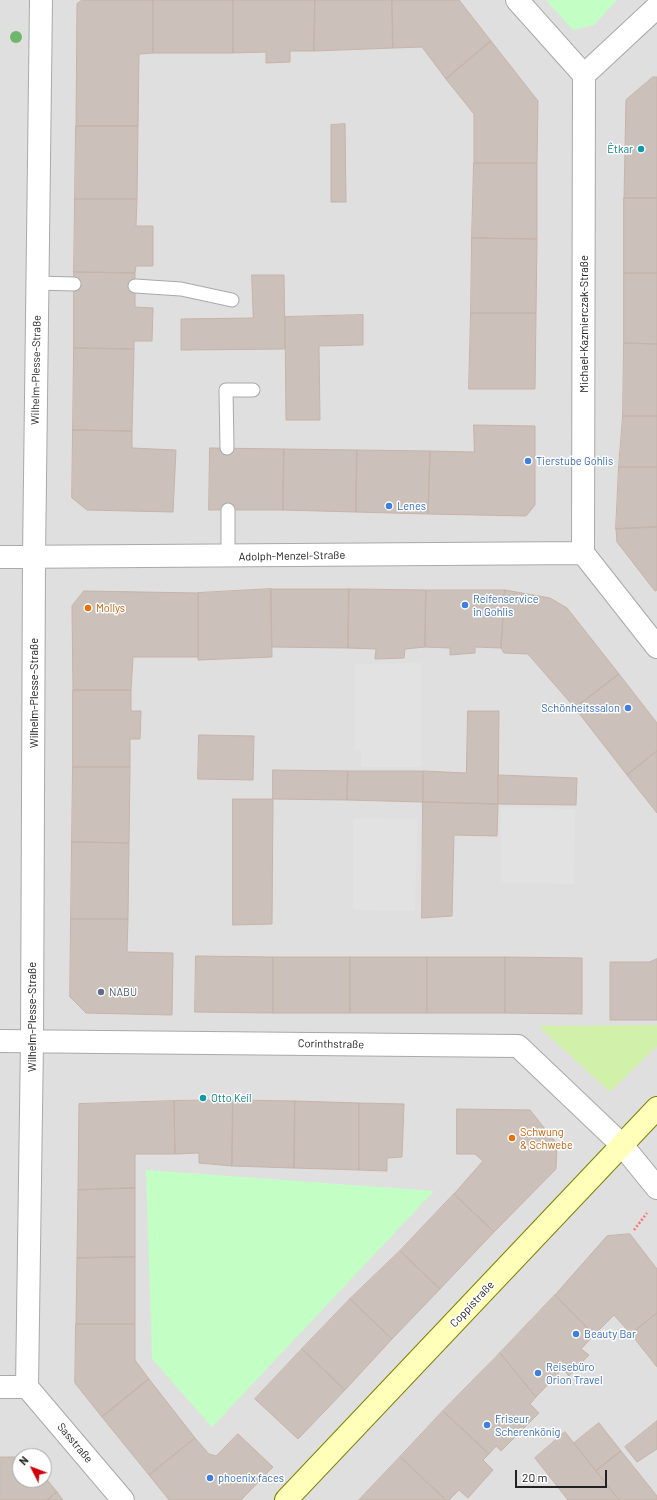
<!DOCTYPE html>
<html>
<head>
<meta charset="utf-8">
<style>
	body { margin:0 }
	#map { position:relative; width:657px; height:1500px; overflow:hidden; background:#f3eee8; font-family:Barlow,sans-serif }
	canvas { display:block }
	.north { position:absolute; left:12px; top:1448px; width:40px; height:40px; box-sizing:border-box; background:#fff; border:1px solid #a7a7a7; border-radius:50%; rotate:312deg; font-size:11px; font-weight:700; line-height:16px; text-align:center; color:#222 }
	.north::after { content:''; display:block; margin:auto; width:14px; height:18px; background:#d3000c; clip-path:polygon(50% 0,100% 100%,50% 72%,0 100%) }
	.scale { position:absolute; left:515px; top:1470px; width:92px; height:18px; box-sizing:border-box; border:2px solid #222; border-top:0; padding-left:5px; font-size:12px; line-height:14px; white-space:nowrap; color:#222; -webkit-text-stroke:3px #fff; paint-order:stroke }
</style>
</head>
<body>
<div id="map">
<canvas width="657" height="1500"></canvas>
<div class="north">N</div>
<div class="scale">20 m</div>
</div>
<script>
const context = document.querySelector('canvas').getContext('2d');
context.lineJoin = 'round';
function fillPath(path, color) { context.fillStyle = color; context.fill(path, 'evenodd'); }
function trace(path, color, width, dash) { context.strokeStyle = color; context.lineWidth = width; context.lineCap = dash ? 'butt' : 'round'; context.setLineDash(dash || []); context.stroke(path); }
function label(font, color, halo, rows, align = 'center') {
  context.font = font + ' Barlow,sans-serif'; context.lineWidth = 3; context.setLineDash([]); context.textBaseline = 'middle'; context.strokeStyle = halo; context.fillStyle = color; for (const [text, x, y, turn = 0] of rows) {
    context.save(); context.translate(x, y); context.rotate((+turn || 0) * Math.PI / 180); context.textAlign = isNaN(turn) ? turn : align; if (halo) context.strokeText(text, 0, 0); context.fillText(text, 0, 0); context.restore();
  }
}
fillPath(new Path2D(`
	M0,0H657V1500H0ZM20,1456H44V1480H20Z`), '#e0dfdf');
fillPath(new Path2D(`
	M657,1025V1046L610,1092L538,1026Z`), '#d1f0aa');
fillPath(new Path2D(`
	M546,0H617L594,25L573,30Z
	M146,1170L434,1191L212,1427L152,1359Z`), '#c3fec5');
fillPath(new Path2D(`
	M421,663V767H361V751L355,750V664Z
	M501,807L575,809L574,884L501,882Z
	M353,818L417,819L415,911L353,910Z`), '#e2e2e2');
const building = new Path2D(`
	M82,0H153V53L139,54L138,126H76L77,4Z
	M153,0H233V53H153Z
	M233,0H315L314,51H290V62L266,63V52L233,53Z
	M315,0H392L393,48L314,51Z
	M392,0H459L491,41L446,79L422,47L393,48Z
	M491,41L538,101L537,163H474V114L446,79Z
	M653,77H657V198H624L626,100Z
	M345,124L346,202H331V125Z
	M76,126H138L137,199H75Z
	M474,163H537V239L472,238Z
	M624,198H657V273H624Z
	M75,199H137L136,226H153V266H136L135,273L74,272Z
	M472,238L537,239L536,313H471Z
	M74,272L135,273V307L153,308L152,341H134V349L74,348Z
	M624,273H657V344L624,343Z
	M252,275H284L285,349L181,350V319L253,318Z
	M471,313H536L535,389H469Z
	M363,315V345L319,346L320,420H286L285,317Z
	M624,343L657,344V416H623Z
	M74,348L134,349L132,431L73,430Z
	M623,416H657V467H619Z
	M474,425L535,426V505L526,516L428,514L430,451L474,452Z
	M73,430L132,431V448L176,450L173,512L87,510L72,498Z
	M210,448L284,449L283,510H209Z
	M284,449L357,450L356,512L283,510Z
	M357,450L430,451L428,514L356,512Z
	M619,467H657V527L616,529Z
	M657,527V590L655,591L617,542L616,529Z
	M271,589H349L348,648L272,647Z
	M271,589L272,657L198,660V593Z
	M349,589L426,590L425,647L405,649L404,658L375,659L376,649L348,648Z
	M426,590H505L501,648L475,647V653L450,655V648L425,647Z
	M505,590L550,598L567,608L619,674L575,708L528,654L504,653L501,648Z
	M84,591L198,593V657H133L131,690H73L72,606Z
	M619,674L657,723V751L627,775L575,708Z
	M73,690H131V711H141L140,739H130V767H73Z
	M468,711H499L498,804L423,802V771L466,773Z
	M199,735L254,736L253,780L198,779Z
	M657,751V813L627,775Z
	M73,767H130L129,843L72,842Z
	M273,770L348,771L347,800L273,799Z
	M348,771H423V802L347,800Z
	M498,775L577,778L576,805L498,804Z
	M233,799H273L272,924L233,925Z
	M423,802L498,804L497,836L454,835L452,916L422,918Z
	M72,842L129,843L128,919H71Z
	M71,919H128L127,952L173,953L172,1015L86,1013L70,997Z
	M196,956L273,957V1013L195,1012Z
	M273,957H350V1013H273Z
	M350,957H427V1013H350Z
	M427,957H505V1013H427Z
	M505,957L582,958V1014L505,1013Z
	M657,959V1020H610V962H649Z
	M233,1100L295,1101L294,1168L232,1166Z
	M233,1100L232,1166L199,1163V1153L175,1154L174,1101Z
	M174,1101L175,1154H135V1188L78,1190L79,1104Z
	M295,1101L359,1103V1170L294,1168Z
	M359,1103L404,1104L402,1157L387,1158V1171L359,1170Z
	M457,1109L530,1110L557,1144L556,1169L494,1232L454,1194L483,1161L475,1154H457Z
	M135,1188V1257L77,1258L78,1190Z
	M454,1194L494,1232L440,1289L400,1251Z
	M630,1234L657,1269V1313L631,1334L614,1315L594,1335L555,1295L607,1236Z
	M400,1251L440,1289L392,1339L350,1299Z
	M135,1257V1324H76L77,1258Z
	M555,1295L594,1335L581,1349L589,1355L569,1376L563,1369L536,1397L500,1353Z
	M350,1299L392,1339L345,1390L302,1349Z
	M657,1313V1367L631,1334Z
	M76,1324H135V1360L149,1379L102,1417L75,1383Z
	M302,1349L345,1390L298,1439L255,1399Z
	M500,1353L536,1397L530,1404L539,1413L501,1451L496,1446L489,1454L443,1411Z
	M149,1379L195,1438L149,1475L102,1417Z
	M443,1411L489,1454L483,1460L493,1470L468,1498L459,1490L449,1500H446L400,1457Z
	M657,1421V1449L637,1462L625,1447Z
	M599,1423L621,1451L596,1471L574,1443Z
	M565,1432L596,1471L619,1500H568L535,1458Z
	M238,1434L273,1467L241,1500H169L149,1475L195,1438L209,1454L216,1456Z
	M621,1451L657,1496V1500H619L596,1471Z
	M0,1457H20V1480H44V1476L57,1492L47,1500H0Z
	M400,1457L446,1500H359Z
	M57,1492L63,1500H47Z`);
fillPath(building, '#cbc0ba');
trace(building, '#c6b4a9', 1);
const lane = new Path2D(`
	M37,283L74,284
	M135,286L181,289L232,300
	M227,448L226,390H253
	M228,510V557`);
const street = new Path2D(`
	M517,0L584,75L583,553L657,647
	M584,75L657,7
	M0,557L583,553
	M0,1041L518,1046L622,1145L657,1188
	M0,1387H27
	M27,1387L32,1041L34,558L41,0
	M27,1387L123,1500`);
const secondary = new Path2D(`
	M286,1500L657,1108`);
trace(lane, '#a9a9a9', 15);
trace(street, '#a9a9a9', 24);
trace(secondary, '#7b8100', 24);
trace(new Path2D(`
	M634,1230L647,1213`), '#ff736c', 2.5, [2, 2]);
trace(lane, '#fff', 13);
trace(street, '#fff', 22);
trace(secondary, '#ffffb9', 22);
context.fillStyle = '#6fb66c';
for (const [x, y] of [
	[16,37]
]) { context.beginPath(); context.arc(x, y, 6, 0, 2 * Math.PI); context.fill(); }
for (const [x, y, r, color] of [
	[641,149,4,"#0f9aa8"],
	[528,461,4,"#3f7fe0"],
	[389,506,4,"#3f7fe0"],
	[465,605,4,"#3f7fe0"],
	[88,608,4,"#e8710a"],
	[628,708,4,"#3f7fe0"],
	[101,992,4,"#5c6f8a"],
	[203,1098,4,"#0f9aa8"],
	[512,1138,4,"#e8710a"],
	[576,1334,4,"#3f7fe0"],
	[538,1373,4,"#3f7fe0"],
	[487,1425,4,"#3f7fe0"],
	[210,1478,4,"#3f7fe0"]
]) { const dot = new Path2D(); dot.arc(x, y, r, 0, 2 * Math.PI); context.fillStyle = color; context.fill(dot); trace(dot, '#fff', 1.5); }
label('11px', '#0d838f', '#fff', [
	["Êtkar",633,149],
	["Otto Keil",211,1098,"left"]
], 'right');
label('11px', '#222', '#fff', [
	["Michael-Kazmierczak-Straße",584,324,-90],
	["Wilhelm-Plesse-Straße",36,370,-89],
	["Adolph-Menzel-Straße",292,556,-1],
	["Wilhelm-Plesse-Straße",34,693,-90],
	["Wilhelm-Plesse-Straße",32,1017,-90],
	["Corinthstraße",331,1044,1],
	["Coppistraße",472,1304,-47],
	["Sasstraße",75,1443,50]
]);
label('11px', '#366cbe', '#fff', [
	["Tierstube Gohlis",536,461],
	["Lenes",397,506],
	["Reifenservice",473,599],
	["in Gohlis",473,612],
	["Schönheitssalon",620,708,"right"],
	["Beauty Bar",584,1334],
	["Reisebüro",546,1367],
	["Orion Travel",546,1380],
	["Friseur",495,1419],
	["Scherenkönig",495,1432],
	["phoenix faces",218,1478]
], 'left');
label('11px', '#c56008', '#fff', [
	["Mollys",96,608],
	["Schwung",520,1132],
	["& Schwebe",520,1145]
], 'left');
label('11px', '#4e5e75', '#fff', [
	["NABU",109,992]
], 'left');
</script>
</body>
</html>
